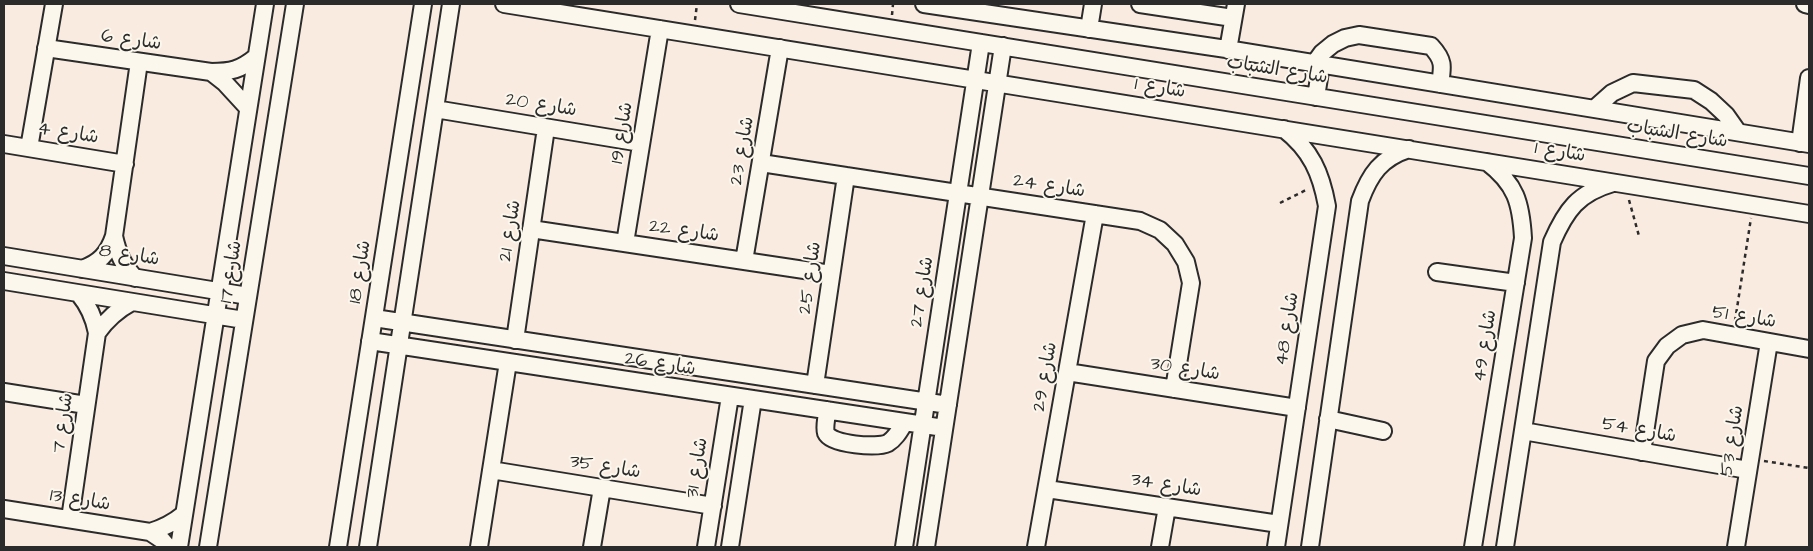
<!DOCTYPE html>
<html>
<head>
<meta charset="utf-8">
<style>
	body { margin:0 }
	#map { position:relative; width:1813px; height:551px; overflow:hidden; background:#faebe1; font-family:"Architects Daughter",sans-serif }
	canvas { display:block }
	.frame { position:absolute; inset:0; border:5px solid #2b2b2b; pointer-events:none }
</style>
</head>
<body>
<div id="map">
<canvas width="1813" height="551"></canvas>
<div class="frame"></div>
</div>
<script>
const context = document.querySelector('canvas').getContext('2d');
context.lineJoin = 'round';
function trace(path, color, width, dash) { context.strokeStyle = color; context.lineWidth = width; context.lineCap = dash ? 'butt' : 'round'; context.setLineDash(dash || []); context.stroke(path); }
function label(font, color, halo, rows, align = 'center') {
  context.font = font + ' "Architects Daughter","Playpen Sans Arabic",sans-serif'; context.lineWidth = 4; context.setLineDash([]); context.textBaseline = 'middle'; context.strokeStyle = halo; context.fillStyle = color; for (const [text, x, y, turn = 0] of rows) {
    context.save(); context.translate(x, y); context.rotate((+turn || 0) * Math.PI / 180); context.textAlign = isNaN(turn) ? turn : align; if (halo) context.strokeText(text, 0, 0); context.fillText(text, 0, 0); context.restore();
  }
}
const minor = new Path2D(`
	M504,4L1809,214
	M739,4L1809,176
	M924,4L1233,50L1809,144
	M1140,4L1233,18
	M1805,4L1809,5
	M1089,29L1093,4
	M46,48L211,72C231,72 240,70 256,57
	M1228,50L1236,4
	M1314,64L1322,53L1333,44L1345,38L1359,35L1431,46C1444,60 1443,66 1440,84
	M211,72L225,83L248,108
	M1316,97L1321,65
	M435,109L641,143
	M1594,109L1612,93L1633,83L1694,90L1711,101L1726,115L1738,132
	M1800,143L1809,78
	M4,144L125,164
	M29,148L54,4
	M761,163L1140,221L1160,230L1175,244L1186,262L1191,283L1174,389
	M531,229L831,274
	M114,236C118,254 123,265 135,278
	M625,243L660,29
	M4,256L248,296
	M744,261L780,48
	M82,269C99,263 108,254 114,236L139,62
	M1437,272L1516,283
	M4,281L244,320
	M374,318L948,405
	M97,333C107,319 117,310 132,302
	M515,340L546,128
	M370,341L944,428
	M1067,372L1297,408
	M815,385L846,176
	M4,392L86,405
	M827,410C827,417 824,427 826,433C831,445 878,448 888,443C896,438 900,430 905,422
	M1328,419L1383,431
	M1523,431L1748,470
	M1642,452L1656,361L1667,346L1682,335L1703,330L1809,349
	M491,470L713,506
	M1047,489L1279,524
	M4,509L150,532L162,540L168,547
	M70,519L97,333C94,317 89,306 79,294
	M150,532C164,528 173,523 184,514
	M179,547L265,4
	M208,547L295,4
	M338,547L423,4
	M368,547L451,4
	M479,547L508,362
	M592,547L602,488
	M706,547L730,396
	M730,547L753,399
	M904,547L981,43
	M926,547L1003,46
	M1036,547L1095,214
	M1160,547L1167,507
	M1276,547L1327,206C1321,173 1311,150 1284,129
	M1310,547L1360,201C1370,174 1381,158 1409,149
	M1473,547L1523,238C1521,203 1516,184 1487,162
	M1505,547L1552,242C1566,210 1578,193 1613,183
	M1736,547L1769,342`);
trace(minor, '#2b2b2b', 20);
trace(new Path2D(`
	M892,15L893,4
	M695,20L697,4
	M1629,200L1639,236
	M1280,203L1308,189
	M1735,321L1751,218
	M1764,461L1809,468`), '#2b2b2b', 2.5, [4, 4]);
trace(minor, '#fbf7ec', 16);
label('19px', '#2b2b2b', '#fbf7ec', [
	["شارع 6",131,41,8],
	["شارع الشباب",1277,71,9],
	["شارع 1",1160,89,9],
	["شارع 20",541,106,9],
	["شارع 19",623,133,-81],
	["شارع 4",68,134,9],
	["شارع الشباب",1677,135,9],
	["شارع 23",743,151,-80],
	["شارع 1",1560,153,9],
	["شارع 24",1049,187,9],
	["شارع 21",511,231,-81],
	["شارع 22",684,232,8],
	["شارع 8",129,256,9],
	["شارع 17",232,272,-81],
	["شارع 18",361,272,-81],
	["شارع 25",811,278,-82],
	["شارع 27",923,292,-81],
	["شارع 51",1744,318,9],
	["شارع 48",1288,329,-81],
	["شارع 49",1486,346,-81],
	["شارع 26",660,365,9],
	["شارع 30",1185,370,9],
	["شارع 29",1046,377,-80],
	["شارع 7",64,423,-82],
	["شارع 54",1639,431,10],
	["شارع 53",1733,441,-81],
	["شارع 35",605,468,9],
	["شارع 31",698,468,-81],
	["شارع 34",1166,486,9],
	["شارع 13",80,501,9]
]);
</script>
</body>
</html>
